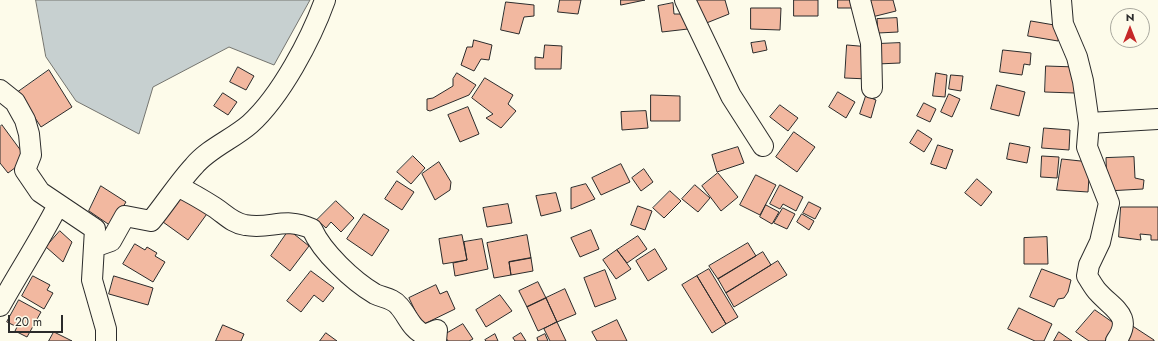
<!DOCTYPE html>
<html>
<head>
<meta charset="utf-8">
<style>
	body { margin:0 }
	#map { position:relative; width:1158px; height:341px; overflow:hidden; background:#fdfbea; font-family:Jost,sans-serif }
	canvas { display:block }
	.north { position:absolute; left:1110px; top:8px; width:40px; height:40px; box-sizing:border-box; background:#fdfbea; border:1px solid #a9a89e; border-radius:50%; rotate:0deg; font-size:11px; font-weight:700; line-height:16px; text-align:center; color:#2b2b2b }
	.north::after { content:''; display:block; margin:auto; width:14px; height:18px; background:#c62828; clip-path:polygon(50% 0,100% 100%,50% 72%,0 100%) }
	.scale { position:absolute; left:8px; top:315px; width:55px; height:18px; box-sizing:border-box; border:2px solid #2b2b2b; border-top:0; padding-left:5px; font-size:12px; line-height:14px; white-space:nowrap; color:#2b2b2b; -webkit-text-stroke:3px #fdfbea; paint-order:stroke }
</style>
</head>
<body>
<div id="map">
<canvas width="1158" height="341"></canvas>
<div class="north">N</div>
<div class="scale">20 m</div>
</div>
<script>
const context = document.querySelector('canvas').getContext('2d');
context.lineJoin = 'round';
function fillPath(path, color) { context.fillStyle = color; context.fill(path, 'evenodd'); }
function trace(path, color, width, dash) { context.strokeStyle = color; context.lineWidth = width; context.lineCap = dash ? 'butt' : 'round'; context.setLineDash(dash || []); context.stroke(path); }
const water = new Path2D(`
	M36,0H310L274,65L229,47L153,87L139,134L76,101L46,57Z`);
fillPath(water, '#c7d0d0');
trace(water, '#74746e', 1);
const building = new Path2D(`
	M560,0H581L578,14L558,12Z
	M621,0H645L621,5Z
	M690,0H725L729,14L704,24Z
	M794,0H818V16H794Z
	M838,0H852V8H838Z
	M868,0H893L896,11L872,17Z
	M506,2L534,5V16L524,17L519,34L501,30Z
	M673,3L674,14H686L688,29L662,32L658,6Z
	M751,8H781L780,30L751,29Z
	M897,18L898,32L878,33L877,19Z
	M1031,21L1060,26L1058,41L1028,36Z
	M474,40L492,45L489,60L481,59L474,71L461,65L467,47H472Z
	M765,41L767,50L753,53L751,43Z
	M900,43V63L877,64V44Z
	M545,45L562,46L561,69H535V57L543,58Z
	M847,45L870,47L868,79L845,78Z
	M1003,50L1031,53L1030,65L1024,64L1022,75L1000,72Z
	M1046,66L1076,67L1075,93L1045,92Z
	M238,67L254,76L246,90L230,82Z
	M49,70L72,107L41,127L18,92Z
	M457,73L476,85L469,95L430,111L427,110V99L433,98L453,86V79Z
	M936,73L947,75L945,97L933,96Z
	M951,75L963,76L961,91L949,89Z
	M485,78L513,95L508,104L516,111L501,128L486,118L493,114L472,98Z
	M997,85L1025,92L1019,116L991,109Z
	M838,92L855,102L846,118L829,107Z
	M223,93L237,102L228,115L214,106Z
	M949,94L960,99L952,117L941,112Z
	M651,95L680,96V121H651Z
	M866,96L876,100L871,118L860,114Z
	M924,103L936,109L930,122L917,116Z
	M780,105L798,118L788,131L770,117Z
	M468,107L479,134L460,142L448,115Z
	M646,111L648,128L622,130L621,112Z
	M2,125L27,159L8,173L0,163V127Z
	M1044,128L1070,130L1069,150L1042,148Z
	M918,130L932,139L924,152L910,143Z
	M794,132L815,147L797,172L776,157Z
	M1010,143L1030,147L1027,163L1007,159Z
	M938,145L953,150L946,169L931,164Z
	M738,147L744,163L717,172L712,155Z
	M413,156L425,168L411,184L397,172Z
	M1042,156L1059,157L1057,178L1041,177Z
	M1134,157L1135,178L1144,180L1143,189L1107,191L1106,158Z
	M1062,159L1090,162L1088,192L1057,190Z
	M439,162L451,182L450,190L435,200L422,174Z
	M621,164L630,182L601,195L592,178Z
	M644,169L653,182L641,191L632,178Z
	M718,173L738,197L721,211L702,186Z
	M756,175L776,185L760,215L740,205Z
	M977,179L992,192L981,206L965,193Z
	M397,181L414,192L402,210L385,199Z
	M586,184L595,199L571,209V188Z
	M695,185L710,198L698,212L682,199Z
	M780,185L803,197L796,211L783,204L780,209L770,204Z
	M101,186L126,202L111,226L89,211Z
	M670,191L681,201L664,218L653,208Z
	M184,193L209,211L188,240L163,222Z
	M556,193L561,211L541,216L536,196Z
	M336,201L354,218L341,232L331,222L326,228L317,220Z
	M809,202L821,208L815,219L803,213Z
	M508,204L512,223L487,227L483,208Z
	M766,205L779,212L772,224L760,217Z
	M638,206L652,211L645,230L631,225Z
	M1121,207H1158V240H1151V235L1140,234L1141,240L1119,237Z
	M783,208L795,214L787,229L774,223Z
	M364,214L389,230L372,256L347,239Z
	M802,214L814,221L809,230L797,222Z
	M289,230L309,246L290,271L271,256Z
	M591,230L599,249L580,257L571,238Z
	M60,231L72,242L63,262L46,247Z
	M462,235L467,260L443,264L439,239Z
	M527,235L531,258L509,262L511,275L494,278L487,243Z
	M638,236L647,249L627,263L617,250Z
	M1047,237L1048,264H1024V238Z
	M482,239L488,269L455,276L453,263L467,260L464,242Z
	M748,243L756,256L718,279L709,266Z
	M135,244L145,250L147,247L157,253L155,256L165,262L153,282L123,264Z
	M655,249L667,269L648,281L636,261Z
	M617,250L631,269L616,279L603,260Z
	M763,252L771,265L726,293L718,279Z
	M531,258L533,271L511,275L509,262Z
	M778,261L787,275L734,307L726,293Z
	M709,269L738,317L726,324L697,276Z
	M1042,269L1071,280L1068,292L1064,298L1058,299L1054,307L1030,297Z
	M605,270L616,299L595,307L584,278Z
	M311,271L334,288L323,302L314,295L301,312L287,301Z
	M33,276L50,285L47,290L53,293L44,309L22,296Z
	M114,276L153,288L148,305L109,294Z
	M697,276L726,324L712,333L682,285Z
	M538,282L546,298L527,307L519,291Z
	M436,285L440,294L447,291L455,309L422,325L409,298Z
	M565,289L576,314L557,322L546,298Z
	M500,295L512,311L486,327L476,310Z
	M546,298L557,322L538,331L527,307Z
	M19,300L41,312L27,337L15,331L17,327L7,322Z
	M1019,308L1052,324L1044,341H1035L1008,329Z
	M1095,310L1118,326L1109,341H1089L1076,332Z
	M617,320L627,341H597L592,332Z
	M557,322L566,341H550L544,329Z
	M463,324L473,339L469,341H448L444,335Z
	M223,325L244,334L241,341H216Z
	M1131,325L1154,340V341H1120Z
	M54,332L72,341H49Z
	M1059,332L1072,341H1054Z
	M326,333L337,341H320Z
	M521,333L526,341H515L513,338Z
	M495,334L498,341H486L485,340Z
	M545,334L548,341H538L537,338Z`);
fillPath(building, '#f2b8a0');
trace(building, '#2b2b2b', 1);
const minor = new Path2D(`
	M685,0L731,96L763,146
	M860,0L871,43L872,88
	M1061,0L1063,24L1077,57L1083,81L1089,123L1087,147L1109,203L1100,242L1089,265L1087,276C1091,282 1094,288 1098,292C1113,309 1134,316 1116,341
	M0,90L15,102L25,120L29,134L31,155L25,170L40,192L95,229L92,280L106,329V341
	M1089,123L1158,119
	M179,187C191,193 203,200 214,207C225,214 232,223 245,225C271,230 284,216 312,229C322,252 353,281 375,294C383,298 393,298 399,306C408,316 411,329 425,335L437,330L436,341
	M94,247L111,241L125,216L151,221C165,204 179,182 194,166C209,148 233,139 250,124C281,96 311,39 325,0
	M0,306C19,272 40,240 58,205`);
trace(minor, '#2b2b2b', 22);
trace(minor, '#fdfbea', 20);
</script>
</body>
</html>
